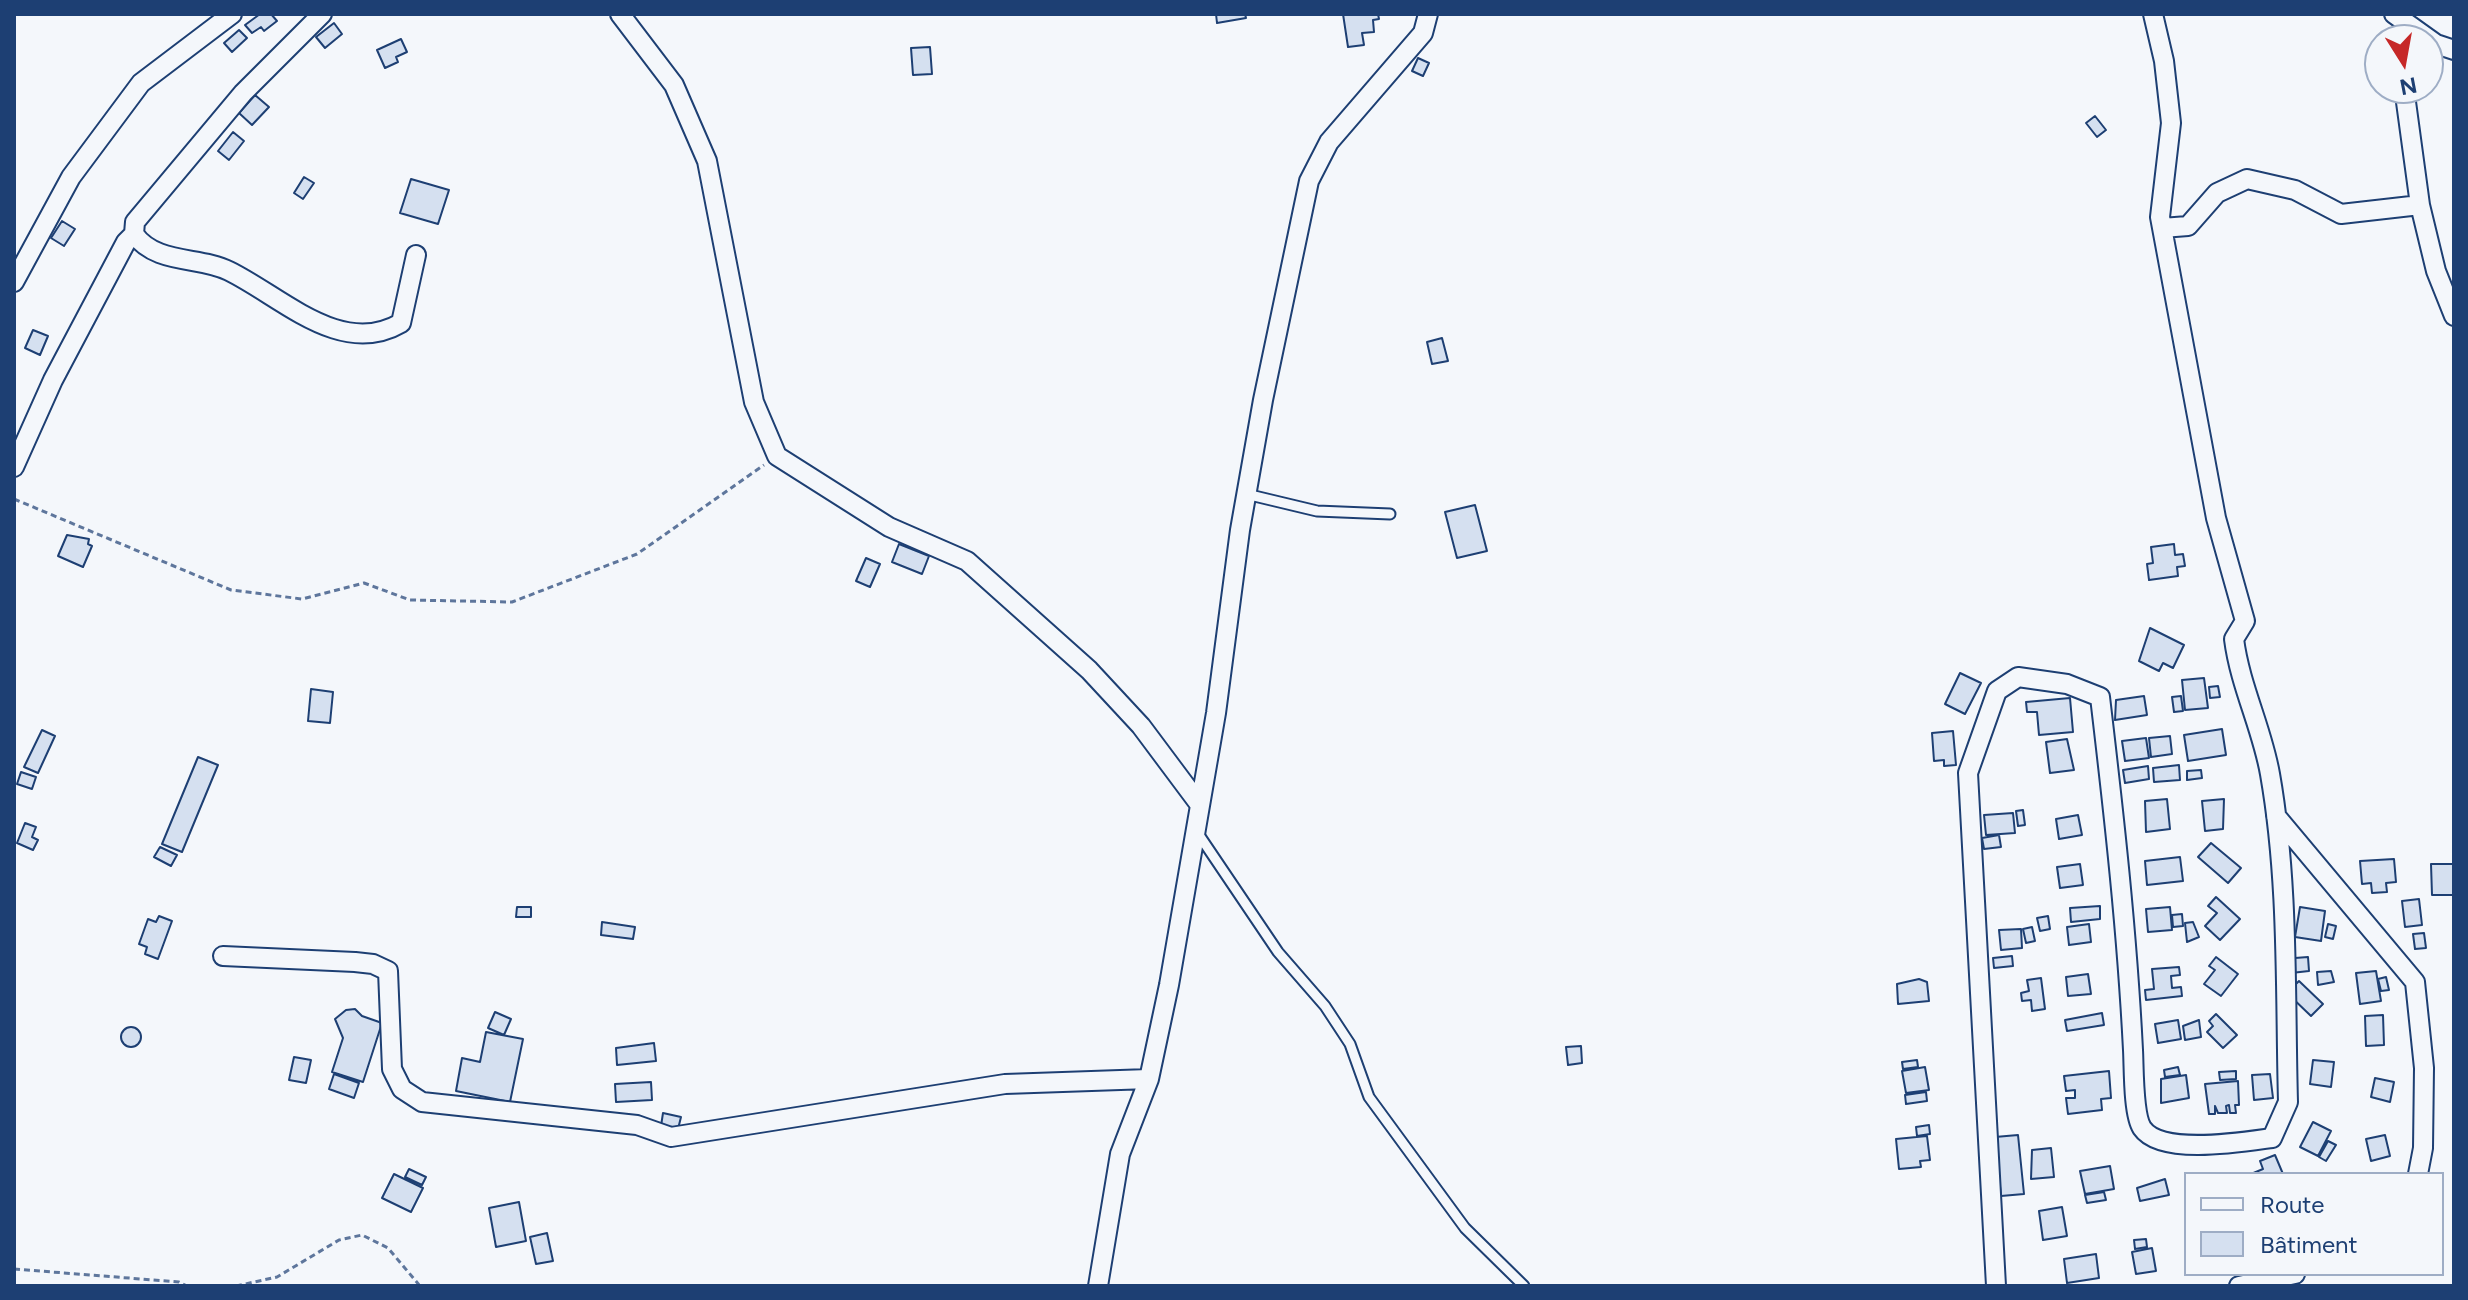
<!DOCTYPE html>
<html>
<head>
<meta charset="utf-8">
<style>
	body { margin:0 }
	#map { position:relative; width:2468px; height:1300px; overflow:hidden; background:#f4f7fb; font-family:Figtree,sans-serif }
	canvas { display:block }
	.frame { position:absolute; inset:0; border:16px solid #1d3f73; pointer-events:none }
	.legend { position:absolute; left:2184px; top:1172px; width:260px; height:104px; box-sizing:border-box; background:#f4f7fb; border:2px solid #9eadc5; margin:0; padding:10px 14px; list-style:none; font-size:24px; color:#1d3f73 }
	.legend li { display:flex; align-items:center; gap:16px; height:40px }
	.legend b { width:40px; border:2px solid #9eadc5 }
	.north { position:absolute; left:2364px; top:24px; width:80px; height:80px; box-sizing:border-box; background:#f4f7fb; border:2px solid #9eadc5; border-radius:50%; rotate:169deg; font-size:22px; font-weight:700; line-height:32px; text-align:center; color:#1d3f73 }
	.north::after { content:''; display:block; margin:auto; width:28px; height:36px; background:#c62828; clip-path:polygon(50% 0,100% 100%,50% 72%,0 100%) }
</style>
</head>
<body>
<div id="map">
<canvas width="2468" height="1300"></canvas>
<div class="frame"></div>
<ul class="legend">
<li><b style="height:10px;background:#f4f7fb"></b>Route</li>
<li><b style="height:22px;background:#d5e0f0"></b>Bâtiment</li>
</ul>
<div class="north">N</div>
</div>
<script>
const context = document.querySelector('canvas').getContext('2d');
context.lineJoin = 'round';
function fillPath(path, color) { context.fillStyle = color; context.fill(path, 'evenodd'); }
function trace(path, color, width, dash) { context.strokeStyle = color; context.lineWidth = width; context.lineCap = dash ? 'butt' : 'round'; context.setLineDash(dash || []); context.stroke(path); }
const building = new Path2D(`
	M260,14H271L277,21L264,31L261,27L252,33L245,25Z
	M1216,14H1245L1246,18L1217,23Z
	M1343,14H1378L1379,19L1373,20L1374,32L1362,33L1364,45L1348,47Z
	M334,23L342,34L325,48L316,37Z
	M239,30L247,38L232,52L224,43Z
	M401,39L407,52L396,57L398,62L385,68L377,50Z
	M930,47L932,74L913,75L911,48Z
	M1418,58L1429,63L1423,76L1412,71Z
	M255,95L269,107L252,125L239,113Z
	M2095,116L2106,130L2097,137L2086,123Z
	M233,132L244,141L229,160L218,151Z
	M304,177L314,183L303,199L294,193Z
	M411,179L449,190L438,224L400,213Z
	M62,221L75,229L64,246L51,238Z
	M33,330L48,336L40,355L25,348Z
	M1442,338L1448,361L1432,364L1427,342Z
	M1475,505L1487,551L1457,558L1445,512Z
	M67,535L89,539L88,544L92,546L83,567L58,556Z
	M899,544L929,556L922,574L892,562Z
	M2174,544L2175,555L2183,554L2185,566L2177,567L2178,576L2149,580L2147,564L2153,563L2151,547Z
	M866,558L880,564L870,587L856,581Z
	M2150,628L2184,645L2173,668L2163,663L2159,671L2139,661Z
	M1960,673L1981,683L1965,714L1945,704Z
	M2204,678L2208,708L2185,710L2182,680Z
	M2218,686L2220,697L2210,698L2209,687Z
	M311,689L333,692L330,723L308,721Z
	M2144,696L2147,715L2115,720L2116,700Z
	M2181,696L2183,711L2174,712L2172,697Z
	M2070,698L2073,732L2039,735L2037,712H2027L2026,702Z
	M2222,729L2226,755L2188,761L2184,735Z
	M42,730L55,736L38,773L24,767Z
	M1953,731L1956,765L1944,766V760L1934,761L1932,733Z
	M2170,736L2172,754L2151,757L2149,738Z
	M2146,738L2149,758L2125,761L2122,741Z
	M2067,739L2074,770L2050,773L2046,742Z
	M198,757L218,765L182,852L162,844Z
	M2179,765L2180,780L2154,782L2153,768Z
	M2148,766L2149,779L2125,783L2123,770Z
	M2201,770L2202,778L2187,780V771Z
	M21,772L36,777L32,789L17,784Z
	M2167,799L2170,829L2146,832L2145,801Z
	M2224,799L2223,829L2205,831L2202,801Z
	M2023,810L2025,825L2018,826L2016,811Z
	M2013,813L2015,833L1986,835L1984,815Z
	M2078,815L2082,835L2059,839L2056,819Z
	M25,823L36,827L32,837L38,840L33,850L17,843Z
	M1999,835L2001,847L1984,849L1982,838Z
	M2211,843L2241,868L2228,883L2198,857Z
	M160,847L177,855L171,866L154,857Z
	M2180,857L2183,881L2147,885L2145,861Z
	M2394,859L2396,882L2386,883L2387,892L2372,893L2371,883L2362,884L2360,861Z
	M2080,864L2083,885L2060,888L2057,867Z
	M2431,864H2453L2454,895H2432Z
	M2216,897L2240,919L2220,940L2205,926L2217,913L2208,906Z
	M2419,899L2422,925L2405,927L2402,901Z
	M2100,906V919L2071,922L2070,908Z
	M517,907H531V917H516Z
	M2170,907L2172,930L2148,932L2146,909Z
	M2300,907L2325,911L2321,941L2295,937Z
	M2182,914L2183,926L2173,927L2172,915Z
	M159,916L172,921L158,959L145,954L147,947L139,944L148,919L156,922Z
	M2048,916L2050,929L2040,931L2037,918Z
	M602,922L635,927L633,939L601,935Z
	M2193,922L2199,937L2187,942L2185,923Z
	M2089,924L2091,942L2069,945L2067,927Z
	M2328,924L2336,926L2333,939L2325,937Z
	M2032,927L2035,941L2026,943L2023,929Z
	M2021,929L2022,948L2001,950L1999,930Z
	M2424,933L2426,948L2415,949L2413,934Z
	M2289,953H2294L2295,958L2308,957L2309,971L2291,973Z
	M2012,956L2013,966L1994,968L1993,958Z
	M2216,957L2238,974L2221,996L2204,984L2215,970L2209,966Z
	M2179,967L2180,975L2171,976L2172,988L2181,987L2182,996L2146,1000L2145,990L2154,989L2152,969Z
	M2331,971L2334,982L2318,985L2317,972Z
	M2376,971L2381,1001L2360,1004L2356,973Z
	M2088,974L2091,994L2068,996L2066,977Z
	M2386,977L2389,990L2381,991L2378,979Z
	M2041,978L2045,1009L2032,1011L2031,1000L2022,1001L2021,993L2029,991L2027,980Z
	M1919,979L1927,982L1929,1001L1898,1004L1897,984Z
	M2299,981L2323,1004L2311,1016L2287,993Z
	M355,1009L362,1016L382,1023L363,1082L332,1072L343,1038L335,1019L346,1010Z
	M495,1012L511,1019L504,1035L488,1028Z
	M2102,1013L2104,1025L2067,1031L2065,1020Z
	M2216,1014L2237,1035L2223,1048L2207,1032L2213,1026L2209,1021Z
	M2383,1015L2384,1045L2366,1046L2365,1016Z
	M2178,1020L2181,1039L2158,1043L2155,1024Z
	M2199,1020L2201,1037L2185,1040L2183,1026Z
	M121 1037a10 10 0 1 1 20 0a10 10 0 1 1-20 0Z
	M486,1032L523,1039L510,1102L456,1091L462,1058L480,1062Z
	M654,1043L656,1061L617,1065L616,1048Z
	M1581,1046L1582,1063L1568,1065L1566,1047Z
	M294,1057L311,1060L306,1083L289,1080Z
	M1917,1060L1918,1067L1903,1069L1902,1062Z
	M2313,1060L2334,1062L2331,1087L2310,1084Z
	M1925,1067L1929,1090L1906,1093L1902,1071Z
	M2178,1067L2180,1075L2165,1077L2164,1070Z
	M2109,1071L2111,1098L2101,1099L2102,1110L2068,1114L2066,1098H2075V1090L2066,1091L2064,1076Z
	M2236,1071V1079L2220,1080L2219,1072Z
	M334,1074L359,1083L354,1098L329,1089Z
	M2270,1074L2273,1098L2254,1100L2252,1075Z
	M2186,1075L2189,1098L2161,1103V1079Z
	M2375,1078L2394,1082L2390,1102L2371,1097Z
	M2238,1081L2239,1105H2235L2236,1113H2230L2229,1105L2226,1106L2227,1113H2218L2215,1106V1114H2209L2205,1084Z
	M651,1082L652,1100L616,1102L615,1084Z
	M1926,1092L1927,1101L1906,1104L1905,1095Z
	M663,1113L681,1117L678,1129L661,1126Z
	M2313,1122L2331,1131L2318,1156L2300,1147Z
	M1929,1125L1930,1134L1917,1136L1916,1127Z
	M2018,1135L2024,1194L2001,1196L1995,1137Z
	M2385,1135L2390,1156L2371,1161L2366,1139Z
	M1927,1136L1930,1160L1920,1161L1921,1167L1899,1169L1896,1139Z
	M2328,1141L2336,1145L2326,1161L2319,1157Z
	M2051,1148L2054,1177L2031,1179L2032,1150Z
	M2275,1155L2283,1174H2251L2263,1169L2260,1161Z
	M2110,1166L2114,1189L2085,1194L2080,1171Z
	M409,1169L426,1177L422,1185L405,1177Z
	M394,1174L423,1188L411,1212L382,1198Z
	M2165,1179L2169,1195L2140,1201L2137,1188Z
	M2104,1192L2106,1200L2087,1203L2085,1195Z
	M519,1202L526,1241L496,1247L489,1208Z
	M2062,1207L2067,1236L2043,1240L2039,1211Z
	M547,1233L553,1261L536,1264L530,1237Z
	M2146,1239L2147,1247L2135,1249L2134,1240Z
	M2152,1248L2156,1271L2136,1274L2132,1252Z
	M2096,1254L2099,1278L2067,1283L2064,1259Z`);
fillPath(building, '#d5e0f0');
trace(building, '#1d3f73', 2);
const service = new Path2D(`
	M1246,494L1317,511L1390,514
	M1197,832L1278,952L1325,1006L1350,1044L1369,1097L1465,1228L1524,1286`);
const minor = new Path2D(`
	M322,14L243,93L135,222L134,234C156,265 200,256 229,271C282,297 341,358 401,323L416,255
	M620,14L674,85L707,161L754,402L777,456L889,527L967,561L1089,670L1141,726L1200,805
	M2394,14L2436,44L2454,50
	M2420,205L2436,271L2454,316
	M2162,228L2188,226L2217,193L2247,179L2295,190L2341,214L2420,205L2406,102
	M14,282L71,177L141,83L232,14
	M14,467L53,380L126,242L134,234
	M2276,816L2415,982L2424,1068L2423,1148L2418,1174
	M223,956L355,962L373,964L388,971L392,1069L402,1089L422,1102L637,1125L671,1137L1005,1084L1149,1079
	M1098,1286L1120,1154L1149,1079L1169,985L1216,713L1240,530L1263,400L1309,181L1329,142L1423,33L1428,14
	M1996,1286L1968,773L1997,691L2018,677L2067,684L2100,697C2114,815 2127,931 2133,1050C2134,1068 2133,1114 2142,1128C2161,1156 2243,1142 2272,1138L2288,1102C2285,993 2289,882 2270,774C2262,728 2240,686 2234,639L2245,621L2216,518L2160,217L2171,123L2164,61L2153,14
	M2239,1286L2295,1274`);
trace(service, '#1d3f73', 13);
trace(minor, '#1d3f73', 22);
trace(new Path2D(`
	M14,499L231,590L302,599L364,583L410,600L512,602L637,554L764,465
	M14,1269L179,1282L187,1286
	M236,1286L277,1277L339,1240L362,1235L388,1248L420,1286`), '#5e769c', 3, [6, 4]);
trace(service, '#f4f7fb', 9);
trace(minor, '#f4f7fb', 18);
</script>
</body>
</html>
